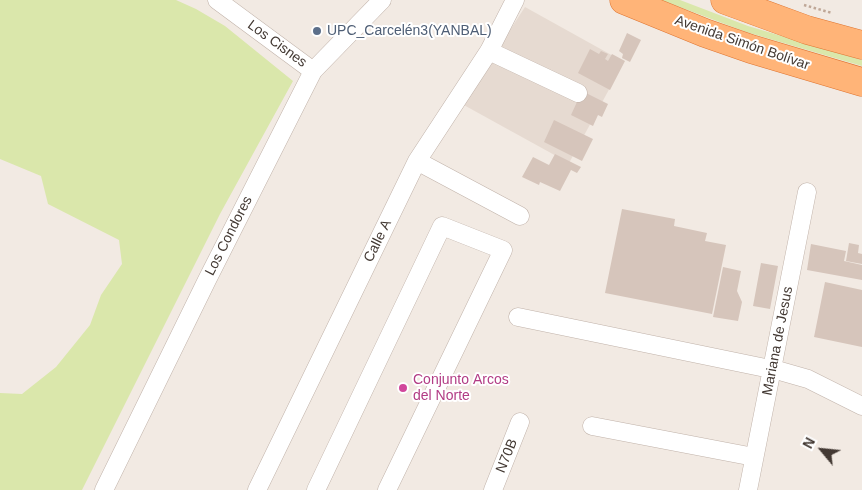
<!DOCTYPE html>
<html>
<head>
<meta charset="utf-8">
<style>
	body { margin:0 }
	#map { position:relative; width:862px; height:490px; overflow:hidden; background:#f2eae3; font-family:Arial,sans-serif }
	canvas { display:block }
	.north { position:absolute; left:797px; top:425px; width:50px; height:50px; -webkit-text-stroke:4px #fff; paint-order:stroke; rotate:298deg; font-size:14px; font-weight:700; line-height:20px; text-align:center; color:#433933 }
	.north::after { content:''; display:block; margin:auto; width:18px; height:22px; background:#433933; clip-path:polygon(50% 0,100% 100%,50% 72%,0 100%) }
</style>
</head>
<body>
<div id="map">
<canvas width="862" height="490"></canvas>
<div class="north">N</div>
</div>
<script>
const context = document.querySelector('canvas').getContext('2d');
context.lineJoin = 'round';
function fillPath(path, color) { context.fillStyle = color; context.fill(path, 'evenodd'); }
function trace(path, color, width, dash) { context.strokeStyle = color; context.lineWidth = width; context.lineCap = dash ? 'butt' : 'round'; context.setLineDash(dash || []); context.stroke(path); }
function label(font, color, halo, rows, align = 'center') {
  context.font = font + ' Arial,sans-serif'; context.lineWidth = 4; context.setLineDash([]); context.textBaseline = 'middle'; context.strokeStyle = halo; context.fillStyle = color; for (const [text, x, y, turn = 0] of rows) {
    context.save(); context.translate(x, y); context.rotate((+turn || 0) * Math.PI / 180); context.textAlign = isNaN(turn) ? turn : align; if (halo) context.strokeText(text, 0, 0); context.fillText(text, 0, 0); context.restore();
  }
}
fillPath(new Path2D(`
	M525,7L624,62L569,163L462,104Z`), '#e6dad1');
fillPath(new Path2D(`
	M0,0H176L196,9L225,26L293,81L220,214L82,490H0V393L22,394L56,367L90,325L101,295L122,264L119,240L48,204L41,176L0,159Z
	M661,0H680L748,26L862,60V66L746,32Z`), '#dae7ab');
fillPath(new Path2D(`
	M627,33L641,40L630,62L622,58L623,54L619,51Z
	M590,49L599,54L601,51L608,54L605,59L608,61L612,54L625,61L610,90L578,73Z
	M582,91L608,104L602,117L598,115L593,126L571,115Z
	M554,120L593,139L582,161L544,142Z
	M555,154L581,167L577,173L571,170L560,191L540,182L539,185L522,177L533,157L549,165Z
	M622,209L675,219L674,226L707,233L705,241L726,245L712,314L605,293Z
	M849,243L859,245L858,253L862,254V264L846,261Z
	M811,244L846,251L844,261L862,265V280L807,270Z
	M761,263L778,266L770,309L753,306Z
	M723,267L741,271L737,291L742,302L738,321L713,317Z
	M825,282L862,290V347L814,337Z`), '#d6c5bb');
const minor = new Path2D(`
	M217,0L313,71
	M489,51L578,93
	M417,161L520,216
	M518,317L780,371L808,379L862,406
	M592,426L754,457
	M104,490L207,280L313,71L382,0
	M257,490L417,161L489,51L515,0
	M316,490L442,226L503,250L387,490
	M493,490L520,422
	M748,490L807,192`);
const trunk = new Path2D(`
	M624,0L705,33L751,49L862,82
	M725,0L807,30L862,45`);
trace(minor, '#c0b2a9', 19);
trace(trunk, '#de7431', 29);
trace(new Path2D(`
	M804,5L832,13`), '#bfa797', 2.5, [2.5, 2.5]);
trace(minor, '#fff', 18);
trace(trunk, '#ffb478', 28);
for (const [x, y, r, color] of [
	[317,31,5,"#5c6f8a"],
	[403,388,5,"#d1479c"]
]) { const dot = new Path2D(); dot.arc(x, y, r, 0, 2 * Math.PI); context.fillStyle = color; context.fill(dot); trace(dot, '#fff', 2); }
label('14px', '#4e5e75', '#fff', [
	["UPC_Carcelén3(YANBAL)",327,31]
], 'left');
label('14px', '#433933', '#fff', [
	["Avenida Simón Bolívar",742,43,19],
	["Los Cisnes",277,44,36],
	["Los Condores",229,236,-63],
	["Calle A",378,241,-64],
	["Mariana de Jesus",778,341,-79],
	["N70B",507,456,-68]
]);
label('14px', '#b23c85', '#fff', [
	["Conjunto Arcos",413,380],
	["del Norte",413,396]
], 'left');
</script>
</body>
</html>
